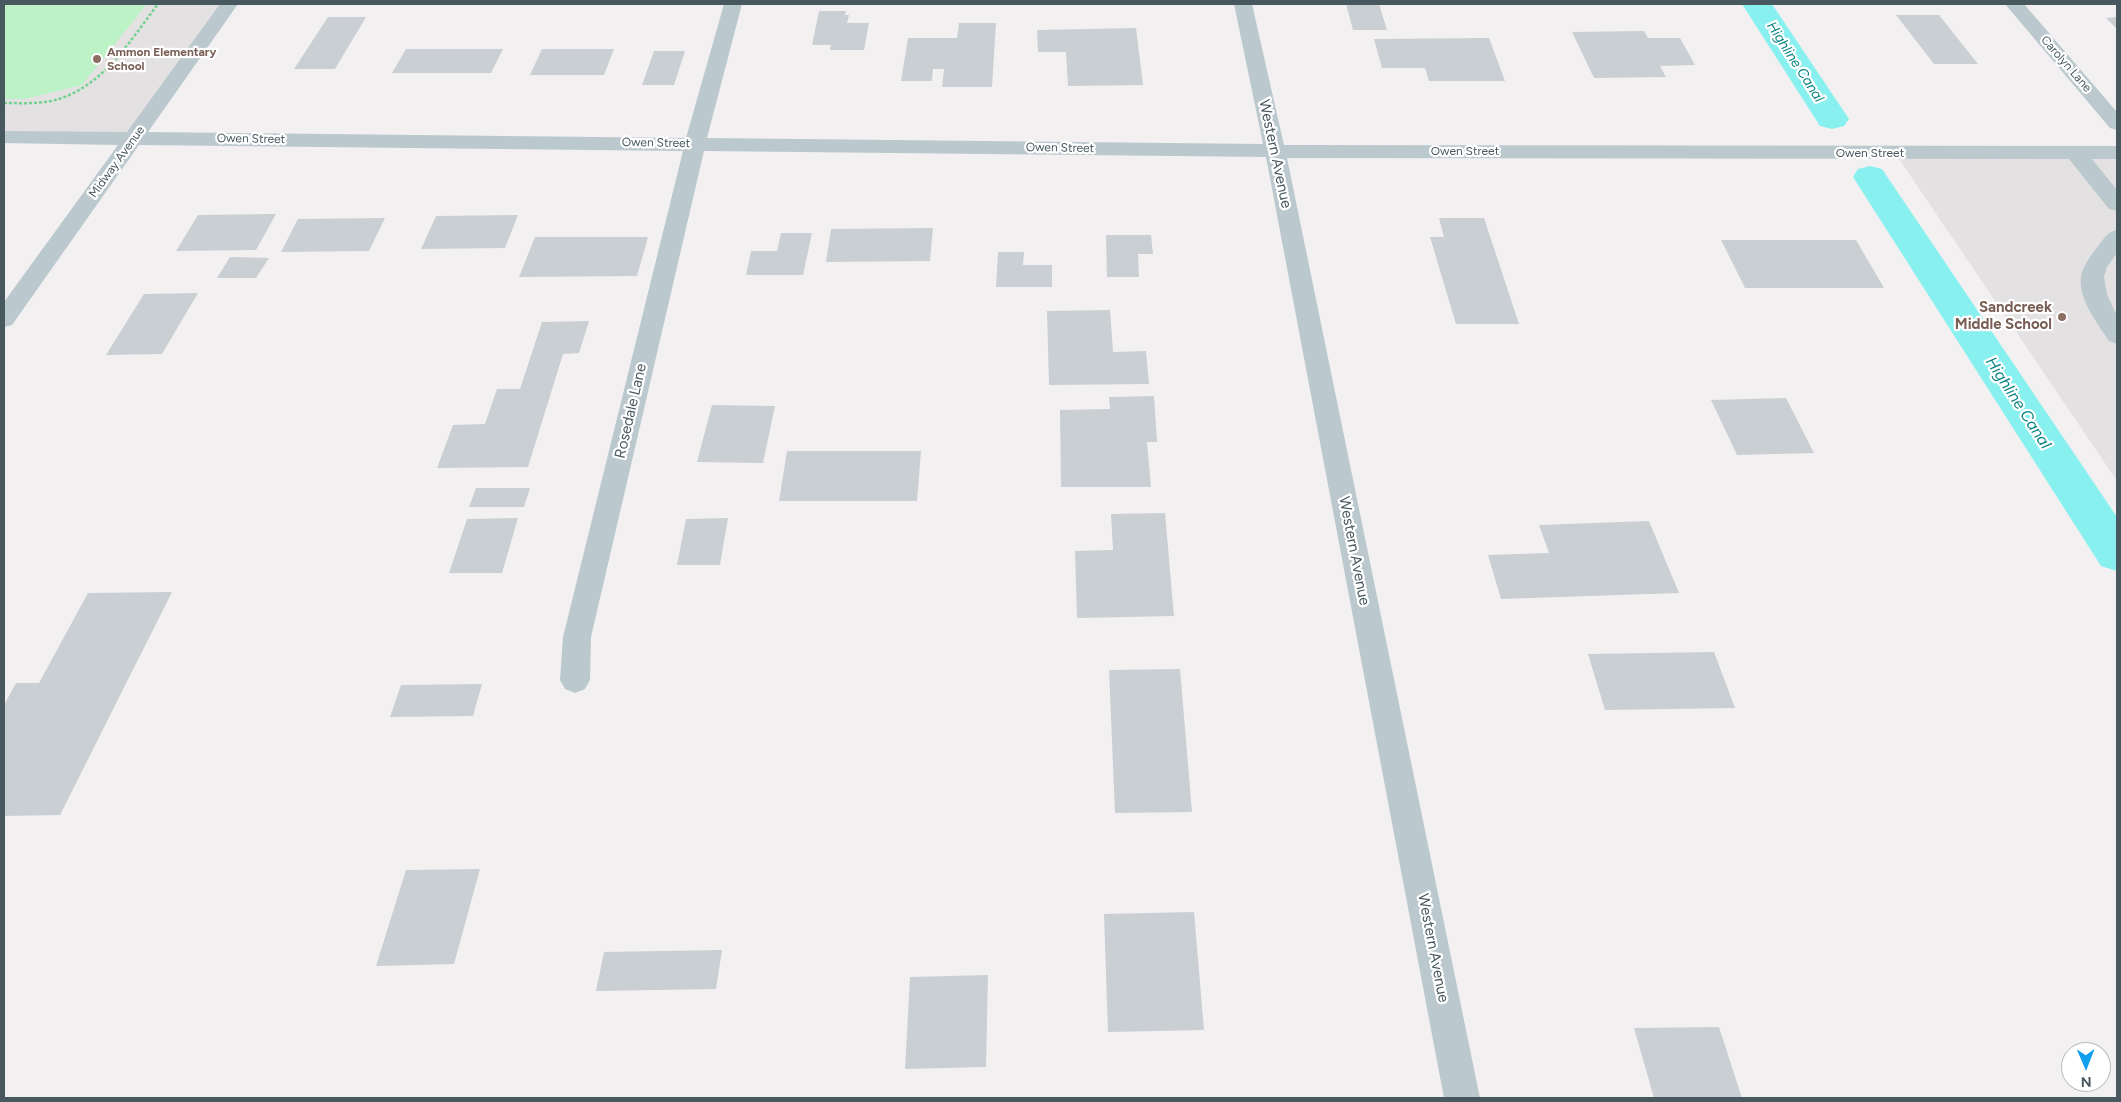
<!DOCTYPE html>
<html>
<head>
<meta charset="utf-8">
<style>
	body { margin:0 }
	#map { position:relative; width:2121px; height:1102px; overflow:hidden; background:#f3f0f1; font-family:Figtree,sans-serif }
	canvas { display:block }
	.frame { position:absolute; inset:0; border:5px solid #47595f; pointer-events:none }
	.north { position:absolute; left:2061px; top:1042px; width:50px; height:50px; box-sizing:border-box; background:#fff; border:1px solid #b5bdbf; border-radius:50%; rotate:179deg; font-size:14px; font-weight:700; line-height:20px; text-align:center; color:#47595f }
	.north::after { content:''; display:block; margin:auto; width:18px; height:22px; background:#109fed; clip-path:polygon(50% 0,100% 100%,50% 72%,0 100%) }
</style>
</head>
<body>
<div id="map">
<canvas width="2121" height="1102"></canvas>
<div class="frame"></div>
<div class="north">N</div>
</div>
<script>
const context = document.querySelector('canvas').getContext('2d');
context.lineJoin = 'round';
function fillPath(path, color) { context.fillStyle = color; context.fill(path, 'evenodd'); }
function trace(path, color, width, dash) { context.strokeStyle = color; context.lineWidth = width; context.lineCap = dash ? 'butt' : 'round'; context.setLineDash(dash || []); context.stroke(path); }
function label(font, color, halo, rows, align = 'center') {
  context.font = font + ' Figtree,sans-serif'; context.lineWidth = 4.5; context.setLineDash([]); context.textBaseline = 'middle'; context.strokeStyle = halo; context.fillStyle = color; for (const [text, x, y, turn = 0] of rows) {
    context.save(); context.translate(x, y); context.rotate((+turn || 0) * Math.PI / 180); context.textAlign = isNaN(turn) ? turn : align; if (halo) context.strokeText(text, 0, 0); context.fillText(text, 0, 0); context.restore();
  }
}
fillPath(new Path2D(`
	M4,4H229L134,138L4,137Z
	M1895,153H2117V482V481Z`), '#e4e1e3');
fillPath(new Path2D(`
	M4,4H147L82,85L25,99H4Z`), '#bdf2c6');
fillPath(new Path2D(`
	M1742,4H1772L1849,119L1844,126L1832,129L1820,126Z
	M1870,166L1882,169L2117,517V571L2101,566L1853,177L1858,169Z`), '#88f1f0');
fillPath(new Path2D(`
	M1346,4H1379L1387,30H1353Z
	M819,11H846L845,15H849L847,23H869L864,50H830L831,45H812Z
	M1896,15H1939L1978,64H1934Z
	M328,17H366L335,69H294Z
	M2117,17V29L2106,18Z
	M959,23H996L992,87H942L944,69H933L932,81H901L908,38H957Z
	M1136,28L1143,85L1068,86L1066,52H1038L1037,30Z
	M1644,31L1648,38H1680L1695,65L1660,66L1666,77L1594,78L1572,32Z
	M1489,38L1505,81H1429L1425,68H1382L1374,39Z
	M406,49H503L491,73H392Z
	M542,49H614L604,75H530Z
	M654,51H685L674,85H642Z
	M276,214L256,250L176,251L198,215Z
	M518,215L505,248L421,249L436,216Z
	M385,218L369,251L281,252L298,219Z
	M1439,218H1484L1519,324H1456L1430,237H1444Z
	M933,228L930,261L826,262L831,229Z
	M781,233H812L803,275H746L751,251H777Z
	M1106,235H1151L1153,254H1138L1139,277H1107Z
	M535,237H648L637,276L519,277Z
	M1721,240H1856L1884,288H1745Z
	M998,252H1024L1023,265H1052V287H996Z
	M230,257L269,258L256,278H217Z
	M198,293L162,354L106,355L144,294Z
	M1110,310L1113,352L1146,351L1149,384L1049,385L1047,311Z
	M589,321L579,353L563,354L528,467L437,468L453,425L485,424L497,389H520L542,322Z
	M1154,396L1157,442H1147L1151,487H1061L1060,410L1110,409L1109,397Z
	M1786,398L1814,453L1737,455L1711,400Z
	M712,405L775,406L763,463L697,462Z
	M787,451H921L917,501H779Z
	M476,488H530L524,507H469Z
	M1165,513L1174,616L1077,618L1075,551L1113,550L1111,514Z
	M518,518L502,573H449L467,519Z
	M728,518L720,565H677L686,519Z
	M1649,521L1679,593L1501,599L1488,555L1549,553L1539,525Z
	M172,592L60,815L4,816V705L16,683H39L88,593Z
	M1714,652L1735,708L1605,710L1588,654Z
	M1180,669L1192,812L1115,813L1109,670Z
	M482,684L473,716L390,717L401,685Z
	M480,869L454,964L376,966L406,870Z
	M1194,912L1204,1030L1108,1032L1104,914Z
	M722,950L716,989L596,991L604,952Z
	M988,975L986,1067L905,1069L910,977Z
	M1719,1027L1742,1098H1654L1634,1028Z`), '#cacfd3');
trace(new Path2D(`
	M4,103C19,103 35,104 51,101C101,90 129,42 158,4`), '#73d28f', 2.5, [3, 2]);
fillPath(new Path2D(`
	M220,4H238L148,132L686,138L724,4H742L707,138L1263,144L1234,4H1252L1284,145L2117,146V159H2092L2117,190V211L2109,209L2069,159L1287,158L1480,1098H1444L1266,157L704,151L591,637L590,680L585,689L575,693L565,689L560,680L563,637L683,151L139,145L12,325L4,327V302L118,145L4,143V131L127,132Z
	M2005,4H2024L2117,112V130L2110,128Z
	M2117,230V253L2107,267L2104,277L2107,294L2117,316V344L2109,341C2098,324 2078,299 2081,277C2082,268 2089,258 2095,250C2102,242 2106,232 2117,230Z`), '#bbc9ce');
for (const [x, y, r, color] of [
	[97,59,5,"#8d6e63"],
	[2062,317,5,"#8d6e63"]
]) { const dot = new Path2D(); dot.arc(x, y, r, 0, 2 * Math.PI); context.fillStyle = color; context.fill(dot); trace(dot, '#fff', 2); }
label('bold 12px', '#785e54', '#fff', [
	["Ammon Elementary",107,52],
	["School",107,66]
], 'left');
label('12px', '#47595f', '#fff', [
	["Carolyn Lane",2066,64,49],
	["Owen Street",251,139,1],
	["Owen Street",656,143,1],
	["Owen Street",1060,148,1],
	["Owen Street",1465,151],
	["Owen Street",1870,153],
	["Midway Avenue",117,162,-54]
]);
label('italic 14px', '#098382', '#fff', [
	["Highline Canal",1795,62,57]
]);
label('15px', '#47595f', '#fff', [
	["Western Avenue",1275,154,78],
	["Rosedale Lane",631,411,-77],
	["Western Avenue",1354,551,79],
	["Western Avenue",1433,948,79]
]);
label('bold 15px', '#785e54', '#fff', [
	["Sandcreek",2052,308],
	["Middle School",2052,325]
], 'right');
label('italic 16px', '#098382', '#fff', [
	["Highline Canal",2018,403,57]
]);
</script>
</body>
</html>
